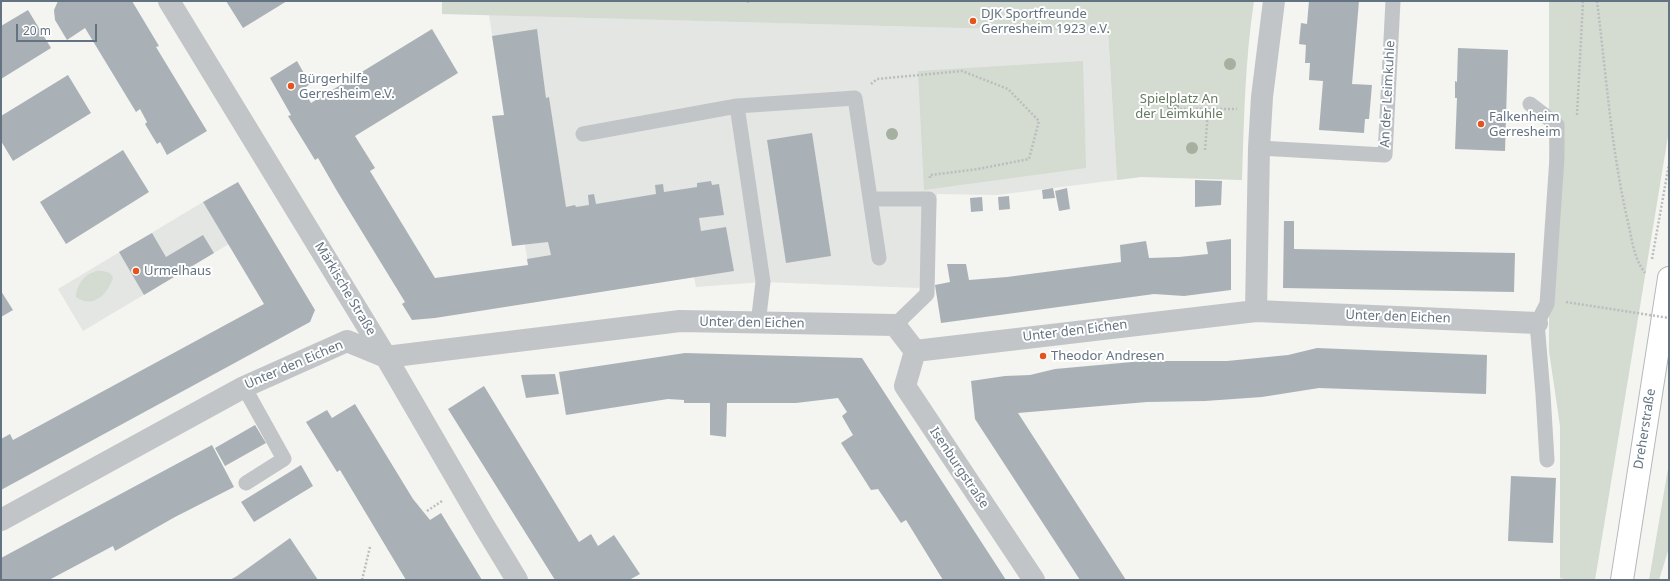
<!DOCTYPE html>
<html>
<head>
<meta charset="utf-8">
<style>
	body { margin:0 }
	#map { position:relative; width:1670px; height:581px; overflow:hidden; background:#f4f4f0; font-family:"Noto Sans",sans-serif }
	canvas { display:block }
	.frame { position:absolute; inset:0; border:2px solid #637381; pointer-events:none }
	.scale { position:absolute; left:16px; top:24px; width:81px; height:18px; box-sizing:border-box; border:2px solid #637381; border-top:0; padding-left:5px; font-size:12px; line-height:14px; white-space:nowrap; color:#637381; -webkit-text-stroke:3px #fff; paint-order:stroke }
</style>
</head>
<body>
<div id="map">
<canvas width="1670" height="581"></canvas>
<div class="frame"></div>
<div class="scale">20 m</div>
</div>
<script>
const context = document.querySelector('canvas').getContext('2d');
context.lineJoin = 'round';
function fillPath(path, color) { context.fillStyle = color; context.fill(path, 'evenodd'); }
function trace(path, color, width, dash) { context.strokeStyle = color; context.lineWidth = width; context.lineCap = dash ? 'butt' : 'round'; context.setLineDash(dash || []); context.stroke(path); }
function label(font, color, halo, rows, align = 'center') {
  context.font = font + ' "Noto Sans",sans-serif'; context.lineWidth = 4; context.setLineDash([]); context.textBaseline = 'middle'; context.strokeStyle = halo; context.fillStyle = color; for (const [text, x, y, turn = 0] of rows) {
    context.save(); context.translate(x, y); context.rotate((+turn || 0) * Math.PI / 180); context.textAlign = isNaN(turn) ? turn : align; if (halo) context.strokeText(text, 0, 0); context.fillText(text, 0, 0); context.restore();
  }
}
fillPath(new Path2D(`
	M489,15L1108,32L1117,180L997,195L937,194L934,276H922L919,288L763,282L696,287L694,277L534,302Z
	M203,202L229,244L83,331L58,289Z`), '#e4e6e3');
fillPath(new Path2D(`
	M442,1H1254C1245,60 1244,120 1242,180L1141,177L1117,180L1108,32L442,14Z
	M1549,1H1669V130L1595,580H1570L1560,578V426L1549,351Z
	M1083,61L1086,168L924,190L918,71Z
	M103,271L110,273L113,278C107,295 93,309 76,297C76,287 83,275 94,272C96,270 101,271 103,271Z
	M1669,463V548L1659,580H1649Z`), '#d4dbd1');
fillPath(new Path2D(`
	M58,1H132L159,46L156,47L207,131L167,155L160,142L157,144L145,124L147,122L140,109L136,112L85,28L67,40L55,20L54,10Z
	M226,1H287L243,28Z
	M1309,1H1359L1352,84L1372,85L1369,119H1365L1364,133L1319,130L1323,81L1309,80L1310,63H1305L1306,45L1299,44L1301,23L1307,24Z
	M28,10L51,48L1,79V26Z
	M432,29L458,73L355,136L375,168L370,171L435,278L528,265L527,259L551,255L548,242L512,246L492,116L504,115L492,36L537,29L546,98L549,97L566,207L575,205L576,207L589,205L588,195L594,194L596,204L656,194L655,185L663,184L664,192L697,187V183L711,181L712,185L719,184L724,215L699,218L701,231L726,227L734,271L435,318L412,320L402,304L405,302L337,191L318,158L315,160L288,116L291,115L270,78L297,61L310,84L303,89L311,103Z
	M1458,48L1508,50L1505,151L1455,149L1457,98H1455V81L1457,82Z
	M68,75L91,113L13,161L1,141V116Z
	M812,133L831,256L786,263L767,140Z
	M123,150L149,192L66,244L40,202Z
	M1195,180L1222,181L1221,205L1195,207Z
	M238,182L315,310L310,322L1,490V439L10,434L13,440L264,304L203,202Z
	M1053,188L1055,198L1043,199L1042,190Z
	M1067,188L1070,209L1059,211L1055,191Z
	M1009,196L1010,209L999,210L998,197Z
	M982,197L983,211L971,212L970,198Z
	M1284,221H1294V249L1515,253L1514,292L1283,288Z
	M152,233L166,257L203,235L214,253L144,295L119,252Z
	M1231,239V290L1184,296L1154,294L941,323L935,285L950,282L947,264H966L969,280L1007,277L1121,262L1120,245L1146,241L1149,258L1179,257L1208,254L1206,242Z
	M1,291L13,310L1,317Z
	M1317,348L1487,355L1486,394L1319,388L1262,397L1205,401L1147,402L1018,413L1126,580H1080L975,419L971,381L1005,376L1030,375L1055,369L1143,361H1227L1288,355Z
	M685,353L862,358L1006,580H943L906,520L901,523L878,489L871,490L841,443L853,435L842,416L847,412L838,398L796,403H727L726,437L710,435V403H684V400L668,399L566,415L559,372Z
	M555,374L559,394L526,398L521,375Z
	M484,386L579,542L591,534L598,546L614,535L640,574L629,580H555L448,409Z
	M355,404L413,499L430,520L441,513L482,580H406L340,470L337,472L306,422L327,410L332,418Z
	M255,425L266,443L225,466L215,448Z
	M212,445L234,487L175,517L115,551L113,546L49,580H1V558Z
	M301,465L313,486L254,522L241,502Z
	M1511,476L1556,478L1553,543L1508,541Z
	M290,538L318,580H230L237,576Z`), '#aab1b6');
const secondary = new Path2D(`
	M1622,580L1669,278`);
trace(secondary, '#b4b8bc', 24);
trace(new Path2D(`
	M1597,1C1606,73 1611,147 1627,218C1632,238 1633,257 1645,273
	M748,3V1
	M871,84L877,79L962,71L1008,89L1039,121L1029,159L978,169L930,175V178
	M1180,109H1237
	M1577,115L1583,1
	M1205,150L1208,110
	M1652,259L1669,164
	M427,511L442,501
	M362,580L370,547`), '#bbbdbf', 2.5, [2, 2]);
trace(new Path2D(`
	M1530,104L1557,125V157L1547,304L1537,323L1543,394L1547,460
	M583,134L737,106
	M1259,148L1385,155L1393,1
	M870,199H929L927,294L895,325
	M758,324L763,282L737,106L855,98L879,258
	M244,387L284,459L246,483`), '#c1c5c8', 15);
trace(new Path2D(`
	M169,1L386,357L483,524L517,580
	M1256,311L1259,148L1262,97L1274,1
	M915,351L905,386L1034,580
	M1,520L244,387L347,341L386,357L680,321L895,325L915,351L1256,311L1537,323`), '#c1c5c8', 22);
trace(secondary, '#fff', 22);
trace(new Path2D(`
	M1566,302L1669,318`), '#bbbdbf', 2.5, [2, 2]);
context.fillStyle = '#a5b0a1';
for (const [x, y] of [
	[1230,64],
	[1173,106],
	[892,134],
	[1192,148]
]) { context.beginPath(); context.arc(x, y, 6, 0, 2 * Math.PI); context.fill(); }
for (const [x, y, r, color] of [
	[973,21,4,"#e5541f"],
	[291,86,4,"#e5541f"],
	[1481,124,4,"#e5541f"],
	[136,271,4,"#e5541f"],
	[1043,356,4,"#e5541f"]
]) { const dot = new Path2D(); dot.arc(x, y, r, 0, 2 * Math.PI); context.fillStyle = color; context.fill(dot); trace(dot, '#fff', 1.5); }
label('13px', '#637381', '#fff', [
	["DJK Sportfreunde",981,14],
	["Gerresheim 1923 e.V.",981,29],
	["Bürgerhilfe",299,79],
	["Gerresheim e.V.",299,94],
	["Falkenheim",1489,117],
	["Gerresheim",1489,132],
	["Urmelhaus",144,271],
	["Theodor Andresen",1051,356]
], 'left');
label('13px', '#637381', '#fff', [
	["An der Leimkuhle",1388,94,-87],
	["Märkische Straße",345,289,59],
	["Unter den Eichen",1398,317,2],
	["Unter den Eichen",752,323,1],
	["Unter den Eichen",1075,331,-7],
	["Unter den Eichen",294,365,-23],
	["Dreherstraße",1645,429,-81],
	["Isenburgstraße",959,468,56]
]);
label('13px', '#657961', '#fff', [
	["Spielplatz An",1179,99],
	["der Leimkuhle",1179,114]
]);
</script>
</body>
</html>
